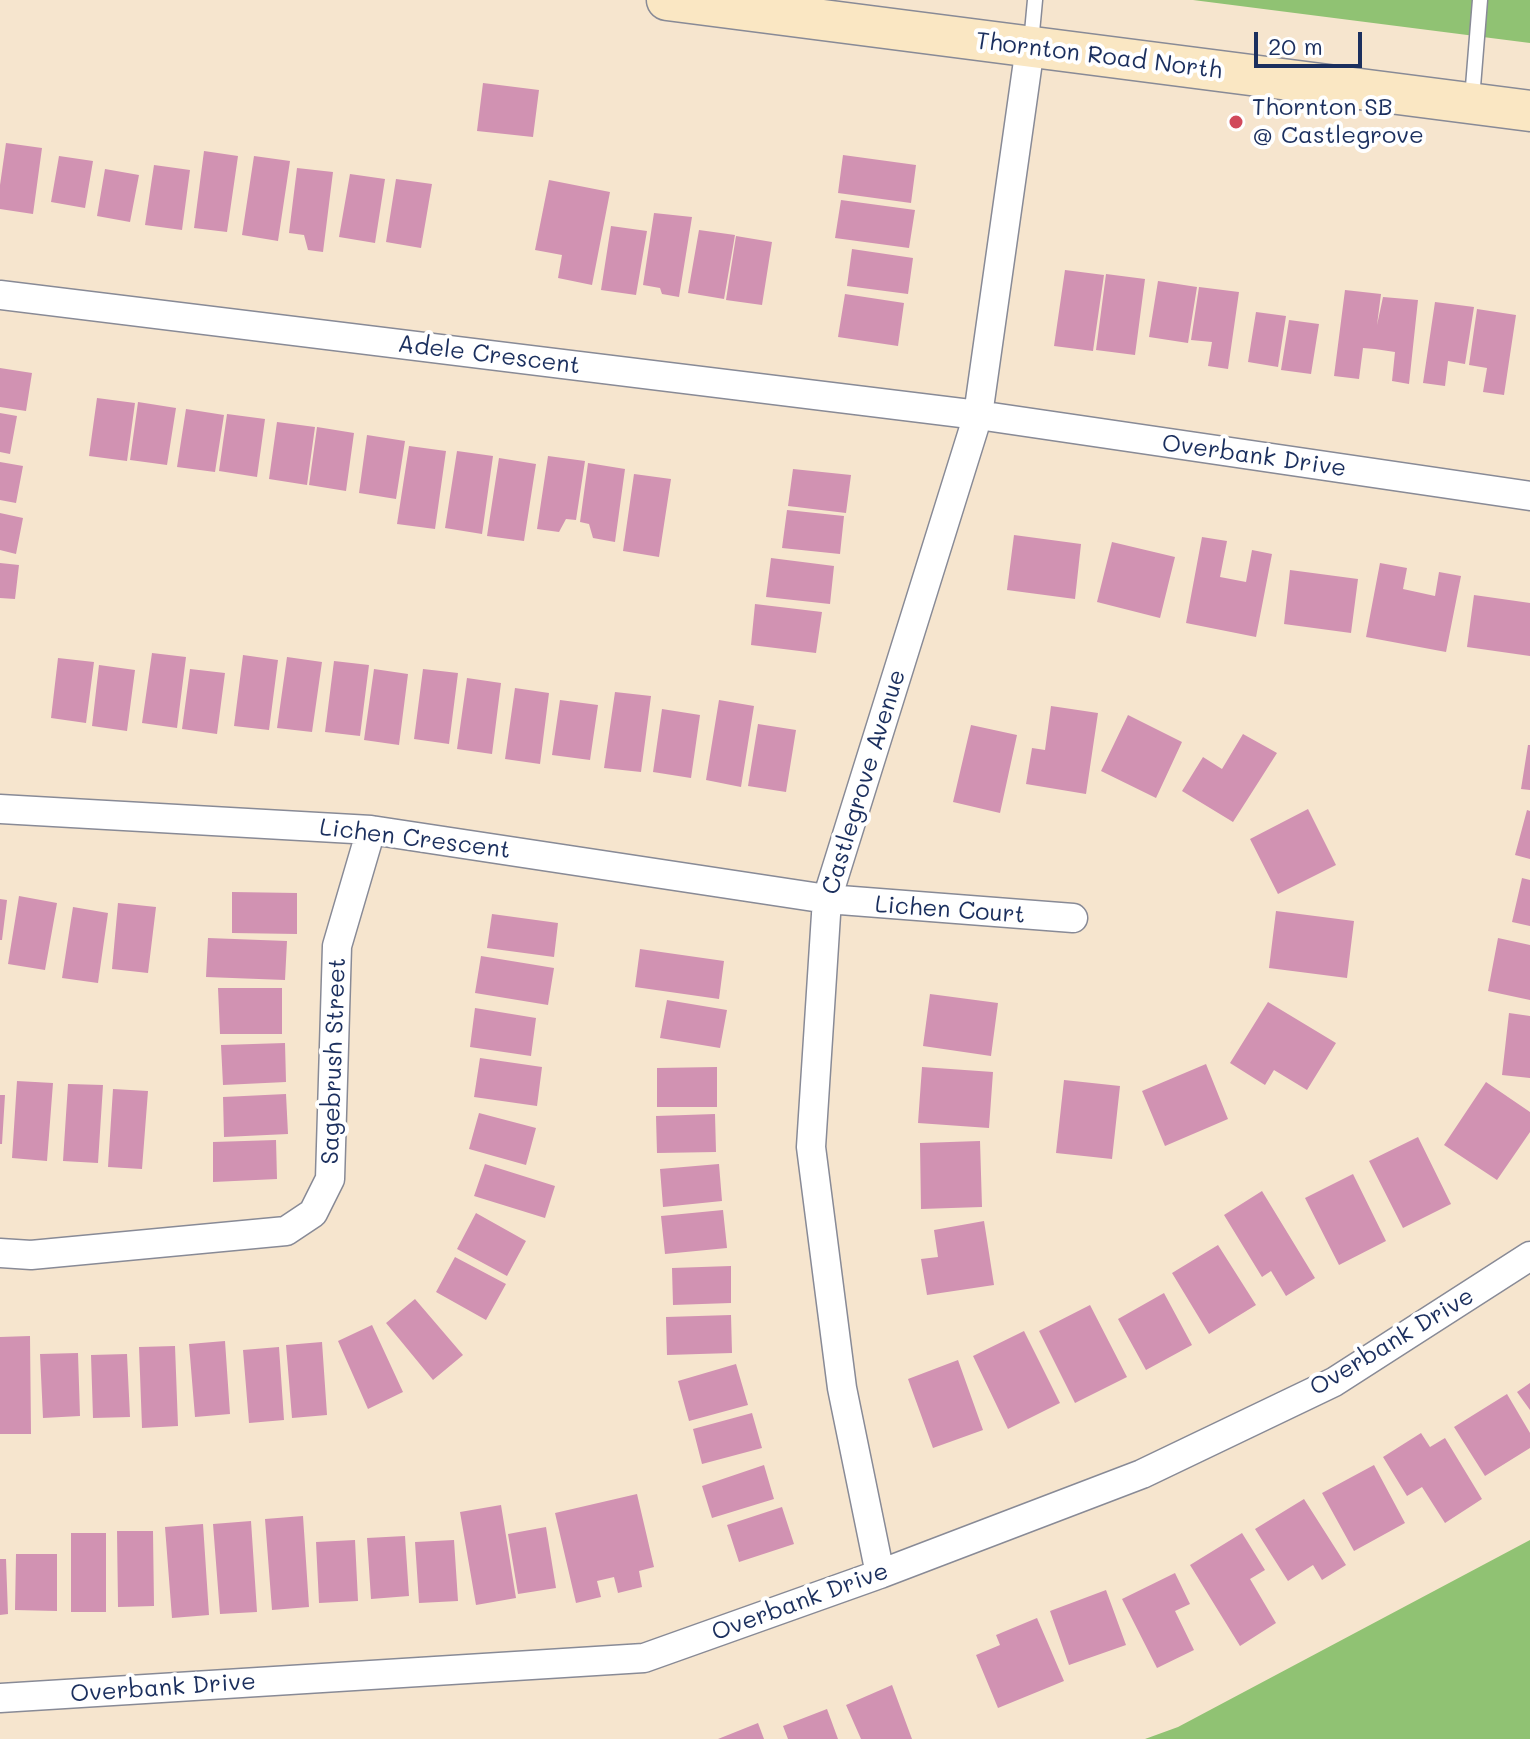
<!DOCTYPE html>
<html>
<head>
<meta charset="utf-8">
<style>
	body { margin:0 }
	#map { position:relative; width:1530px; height:1739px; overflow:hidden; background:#f6e5ce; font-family:Mali,sans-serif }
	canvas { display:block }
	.scale { position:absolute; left:1254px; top:32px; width:108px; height:36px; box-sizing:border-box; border:4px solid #1b2f5e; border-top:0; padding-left:10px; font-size:24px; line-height:28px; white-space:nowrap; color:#1b2f5e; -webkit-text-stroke:6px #fff; paint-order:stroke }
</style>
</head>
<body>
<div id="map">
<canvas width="1530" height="1739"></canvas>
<div class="scale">20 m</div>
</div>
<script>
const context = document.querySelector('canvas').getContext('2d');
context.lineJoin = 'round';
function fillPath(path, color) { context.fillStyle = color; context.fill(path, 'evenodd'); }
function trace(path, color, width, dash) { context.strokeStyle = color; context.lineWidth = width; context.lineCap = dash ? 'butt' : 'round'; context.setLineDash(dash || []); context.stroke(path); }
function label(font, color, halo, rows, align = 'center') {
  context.font = font + ' Mali,sans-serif'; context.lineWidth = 8; context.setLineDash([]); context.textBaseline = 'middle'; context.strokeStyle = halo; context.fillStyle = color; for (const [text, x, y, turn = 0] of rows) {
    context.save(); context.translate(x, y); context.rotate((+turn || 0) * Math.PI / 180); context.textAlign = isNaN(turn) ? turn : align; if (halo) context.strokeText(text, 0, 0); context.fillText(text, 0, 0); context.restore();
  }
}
fillPath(new Path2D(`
	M1193,0H1530V43Z
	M1530,1540V1739H1145L1178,1727Z`), '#90c273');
fillPath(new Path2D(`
	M483,83L539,90L533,137L477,131Z
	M6,143L42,148L33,214L0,209V185Z
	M204,151L238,156L227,232L194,228Z
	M843,155L916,165L911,203L838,193Z
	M59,156L93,161L85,208L51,202Z
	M254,156L290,161L278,241L242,235Z
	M154,165L190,170L182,230L145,225Z
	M297,168L333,172L323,252L308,250L304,235L289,233Z
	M105,169L139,175L130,222L97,216Z
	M350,174L385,179L375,243L339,237Z
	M396,179L432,184L421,248L386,242Z
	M549,180L610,192L592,285L558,278L562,255L535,250Z
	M841,200L915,210L909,248L835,238Z
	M654,213L692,217L679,297L662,294L660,288L643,285Z
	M611,226L647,231L636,295L601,290Z
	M699,230L735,235L724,299L688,293Z
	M736,236L772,242L762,305L726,300Z
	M852,249L913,258L908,294L847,286Z
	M1065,270L1104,275L1093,351L1054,346Z
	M1106,274L1145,279L1135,355L1096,350Z
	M1158,281L1197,287L1188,343L1149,337Z
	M1199,287L1239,292L1228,369L1208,366L1212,342L1191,340Z
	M1345,290L1381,294L1377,325L1383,297L1418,300L1409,384L1392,381L1395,352L1375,349L1363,348L1359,379L1334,376Z
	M845,294L904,303L898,346L838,337Z
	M1435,302L1474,307L1465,364L1448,361L1445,386L1423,383Z
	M1477,309L1516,315L1504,395L1483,392L1487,368L1469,365Z
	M1256,312L1286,316L1278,367L1248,362Z
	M1289,320L1319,324L1311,374L1281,370Z
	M0,368L32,373L26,411L0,407Z
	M97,398L135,403L127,461L89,456Z
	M138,402L176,408L167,465L130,460Z
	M186,409L224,415L215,472L177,467Z
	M0,413L17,416L10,454L0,452Z
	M227,414L265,419L257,477L219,471Z
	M277,422L315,427L307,485L269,479Z
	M317,427L354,433L346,491L309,485Z
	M367,435L405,441L396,499L359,493Z
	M409,446L446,451L435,529L397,524Z
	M457,451L493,456L482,534L445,528Z
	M548,456L585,461L576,520L566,519L559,532L537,529Z
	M499,458L536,464L524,541L487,536Z
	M0,462L23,466L16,503L0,500Z
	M588,463L625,469L615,542L593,538L589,524L580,522Z
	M793,469L851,475L846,513L788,506Z
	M634,474L671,479L659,557L623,551Z
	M787,510L844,516L840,554L782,548Z
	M0,513L23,518L16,554L0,550Z
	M1014,535L1081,544L1075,599L1007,590Z
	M1202,537L1227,541L1220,577L1246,582L1252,550L1272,554L1256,637L1186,623Z
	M1112,542L1175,557L1160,618L1097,602Z
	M771,558L834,566L830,604L766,597Z
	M0,563L19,565L15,599L0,598Z
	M1380,563L1407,568L1403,589L1435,596L1439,572L1461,576L1446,652L1366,637Z
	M1290,570L1358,579L1351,633L1284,624Z
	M1474,595L1530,603V656L1467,647Z
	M755,604L822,612L816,653L751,645Z
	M152,653L186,657L177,728L142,723Z
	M243,655L278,660L269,730L234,726Z
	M287,657L322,662L312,732L277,728Z
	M58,658L94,662L86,723L51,718Z
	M334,661L369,665L360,736L325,732Z
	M99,665L135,670L127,731L92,726Z
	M190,669L225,673L217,734L182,729Z
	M374,669L408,674L399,745L364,740Z
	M423,669L458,673L449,744L414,739Z
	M467,678L501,683L492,754L457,749Z
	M515,688L549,693L540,764L505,759Z
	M615,692L651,696L641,772L604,768Z
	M560,700L598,705L590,760L552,755Z
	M719,700L754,706L741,787L706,780Z
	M1051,706L1098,713L1086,794L1026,784L1032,748L1045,750Z
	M662,709L700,715L691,778L653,772Z
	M1128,715L1182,742L1156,798L1101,771Z
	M758,724L796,730L786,792L748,786Z
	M971,725L1017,735L1000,813L953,802Z
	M1243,734L1277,753L1233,822L1182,791L1203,757L1222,769Z
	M1528,745H1530V790L1521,789Z
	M1308,809L1336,865L1278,894L1250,839Z
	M1527,810L1530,811V859L1515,855Z
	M1522,878L1530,880V926L1512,922Z
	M232,892L297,893V934L232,933Z
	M19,896L57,903L45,970L8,964Z
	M0,899L7,900L2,940H0Z
	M118,903L156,907L148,973L112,969Z
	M73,907L108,913L98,983L62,978Z
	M1276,911L1354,921L1347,978L1269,968Z
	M492,914L558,923L554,957L487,948Z
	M208,938L287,941L285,980L206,977Z
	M1498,938L1530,945V1000L1488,991Z
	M640,949L724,961L719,999L635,987Z
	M481,956L554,968L548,1005L475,993Z
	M218,988H282V1034H220Z
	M930,994L998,1003L991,1056L923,1046Z
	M667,1000L727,1010L720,1048L660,1038Z
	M1268,1002L1336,1043L1307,1090L1274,1070L1265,1085L1230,1063Z
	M475,1008L536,1018L531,1056L470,1047Z
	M1509,1013L1530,1016V1078L1502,1075Z
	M285,1043L286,1082L223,1085L221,1045Z
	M480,1058L542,1067L537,1106L474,1097Z
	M1206,1064L1228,1119L1165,1146L1142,1091Z
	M717,1067V1107H657V1068Z
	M922,1067L993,1072L989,1128L918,1123Z
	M1064,1080L1120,1086L1112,1159L1056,1153Z
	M17,1081L53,1083L47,1161L12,1158Z
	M1486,1082L1530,1112V1132L1497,1180L1444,1145Z
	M68,1084L103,1085L98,1163L63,1161Z
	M113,1089L148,1091L142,1169L108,1167Z
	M286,1094L288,1134L224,1137L223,1097Z
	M0,1095H5L2,1144H0Z
	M479,1113L536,1128L526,1165L469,1149Z
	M715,1114L716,1152L657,1153L656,1116Z
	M1418,1137L1451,1204L1403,1228L1369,1161Z
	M276,1140L277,1179L213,1182V1142Z
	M980,1141L982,1207L921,1209L920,1143Z
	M485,1164L555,1186L545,1218L474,1196Z
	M719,1164L722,1201L663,1207L660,1169Z
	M1353,1174L1386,1241L1339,1265L1305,1198Z
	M1262,1191L1315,1278L1286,1296L1271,1271L1262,1277L1224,1215Z
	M723,1210L727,1248L665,1254L661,1216Z
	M476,1213L526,1241L507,1276L457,1249Z
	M984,1221L994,1285L927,1295L921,1259L938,1257L934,1230Z
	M1218,1245L1256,1305L1209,1334L1172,1273Z
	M455,1257L506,1284L486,1320L436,1292Z
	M731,1266V1303L673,1305L672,1268Z
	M1164,1293L1192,1345L1146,1370L1118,1319Z
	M415,1299L463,1355L433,1380L386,1323Z
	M1090,1305L1127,1377L1075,1403L1039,1331Z
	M731,1315L732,1353L667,1355L666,1317Z
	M372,1325L403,1392L368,1409L338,1341Z
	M1024,1331L1060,1403L1008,1429L973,1356Z
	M30,1336L31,1434H0V1337Z
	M225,1341L230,1414L195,1417L189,1344Z
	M322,1342L327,1415L292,1418L286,1345Z
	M175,1346L178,1426L142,1428L139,1347Z
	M279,1347L284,1420L249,1423L243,1350Z
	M78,1353L80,1416L43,1418L40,1354Z
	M127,1354L130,1417L93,1418L91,1355Z
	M958,1360L983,1430L933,1448L908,1379Z
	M736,1364L748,1405L689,1421L678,1381Z
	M1530,1383V1410L1517,1392Z
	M1507,1394L1530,1433V1448L1485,1476L1454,1427Z
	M752,1413L762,1448L702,1464L693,1429Z
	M1421,1433L1430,1447L1445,1438L1482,1499L1445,1523L1422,1487L1407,1496L1383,1457Z
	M764,1465L774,1499L712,1518L702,1486Z
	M1374,1465L1405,1523L1354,1551L1322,1493Z
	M637,1494L654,1567L639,1571L642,1587L618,1593L614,1577L597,1581L601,1597L576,1603L555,1513Z
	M1304,1499L1346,1565L1322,1580L1313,1565L1288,1581L1255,1529Z
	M501,1505L516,1598L476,1605L460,1512Z
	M782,1507L794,1544L739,1562L727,1525Z
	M303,1516L309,1607L272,1610L265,1519Z
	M251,1521L257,1612L220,1614L213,1524Z
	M203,1524L209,1615L172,1618L165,1527Z
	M546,1527L556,1588L518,1594L508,1534Z
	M117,1531H153L154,1606L118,1607Z
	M71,1533H106V1612H71Z
	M1242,1533L1265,1570L1250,1579L1276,1623L1240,1646L1190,1565Z
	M405,1536L409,1596L371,1599L367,1538Z
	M355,1540L358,1601L319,1603L316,1542Z
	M454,1540L458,1601L419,1603L415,1542Z
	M16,1554H57V1611L15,1610Z
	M0,1559H6L8,1614L0,1615Z
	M1175,1573L1190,1604L1175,1611L1194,1650L1157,1668L1122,1599Z
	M1106,1590L1126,1645L1069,1665L1050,1611Z
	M1037,1618L1064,1681L998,1708L976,1655L1000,1645L996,1635Z
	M892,1685L912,1739H861L846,1705Z
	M827,1709L838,1739H788L783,1726Z
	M758,1723L764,1739H718Z`), '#d192b2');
const lane = new Path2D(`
	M1031,43L1035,0
	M1472,99L1480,0`);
const street = new Path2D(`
	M0,295L978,415L1530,496
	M0,809L371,830L827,899L1073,918
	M0,1253L31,1255L286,1231L313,1213L330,1179L337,946L371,830
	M880,1574L842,1388L811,1147L827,899L978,415L1030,47
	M0,1698L644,1658L880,1574L1142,1474L1334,1382L1530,1256`);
const secondary = new Path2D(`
	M667,0L1530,111`);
trace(lane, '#888a96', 17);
trace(street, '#888a96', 31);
trace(secondary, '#888a96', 43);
trace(lane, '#fff', 14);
trace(street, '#fff', 28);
trace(secondary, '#fae7c3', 40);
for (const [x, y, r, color] of [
	[1236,122,8,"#d1495b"]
]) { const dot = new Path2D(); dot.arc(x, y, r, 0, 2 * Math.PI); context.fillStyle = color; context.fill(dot); trace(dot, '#fff', 3); }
label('24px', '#1b2f5e', '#fff', [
	["Thornton Road North",1099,56,7],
	["Adele Crescent",489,355,7],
	["Overbank Drive",1254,456,8],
	["Castlegrove Avenue",864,782,-73],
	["Lichen Crescent",415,839,7],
	["Lichen Court",950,910,4],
	["Sagebrush Street",334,1061,-88],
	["Overbank Drive",1392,1342,-31],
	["Overbank Drive",800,1602,-20],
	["Overbank Drive",163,1688,-4]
]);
label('24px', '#1b2f5e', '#fff', [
	["Thornton SB",1252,108],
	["@ Castlegrove",1252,136]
], 'left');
</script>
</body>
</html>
